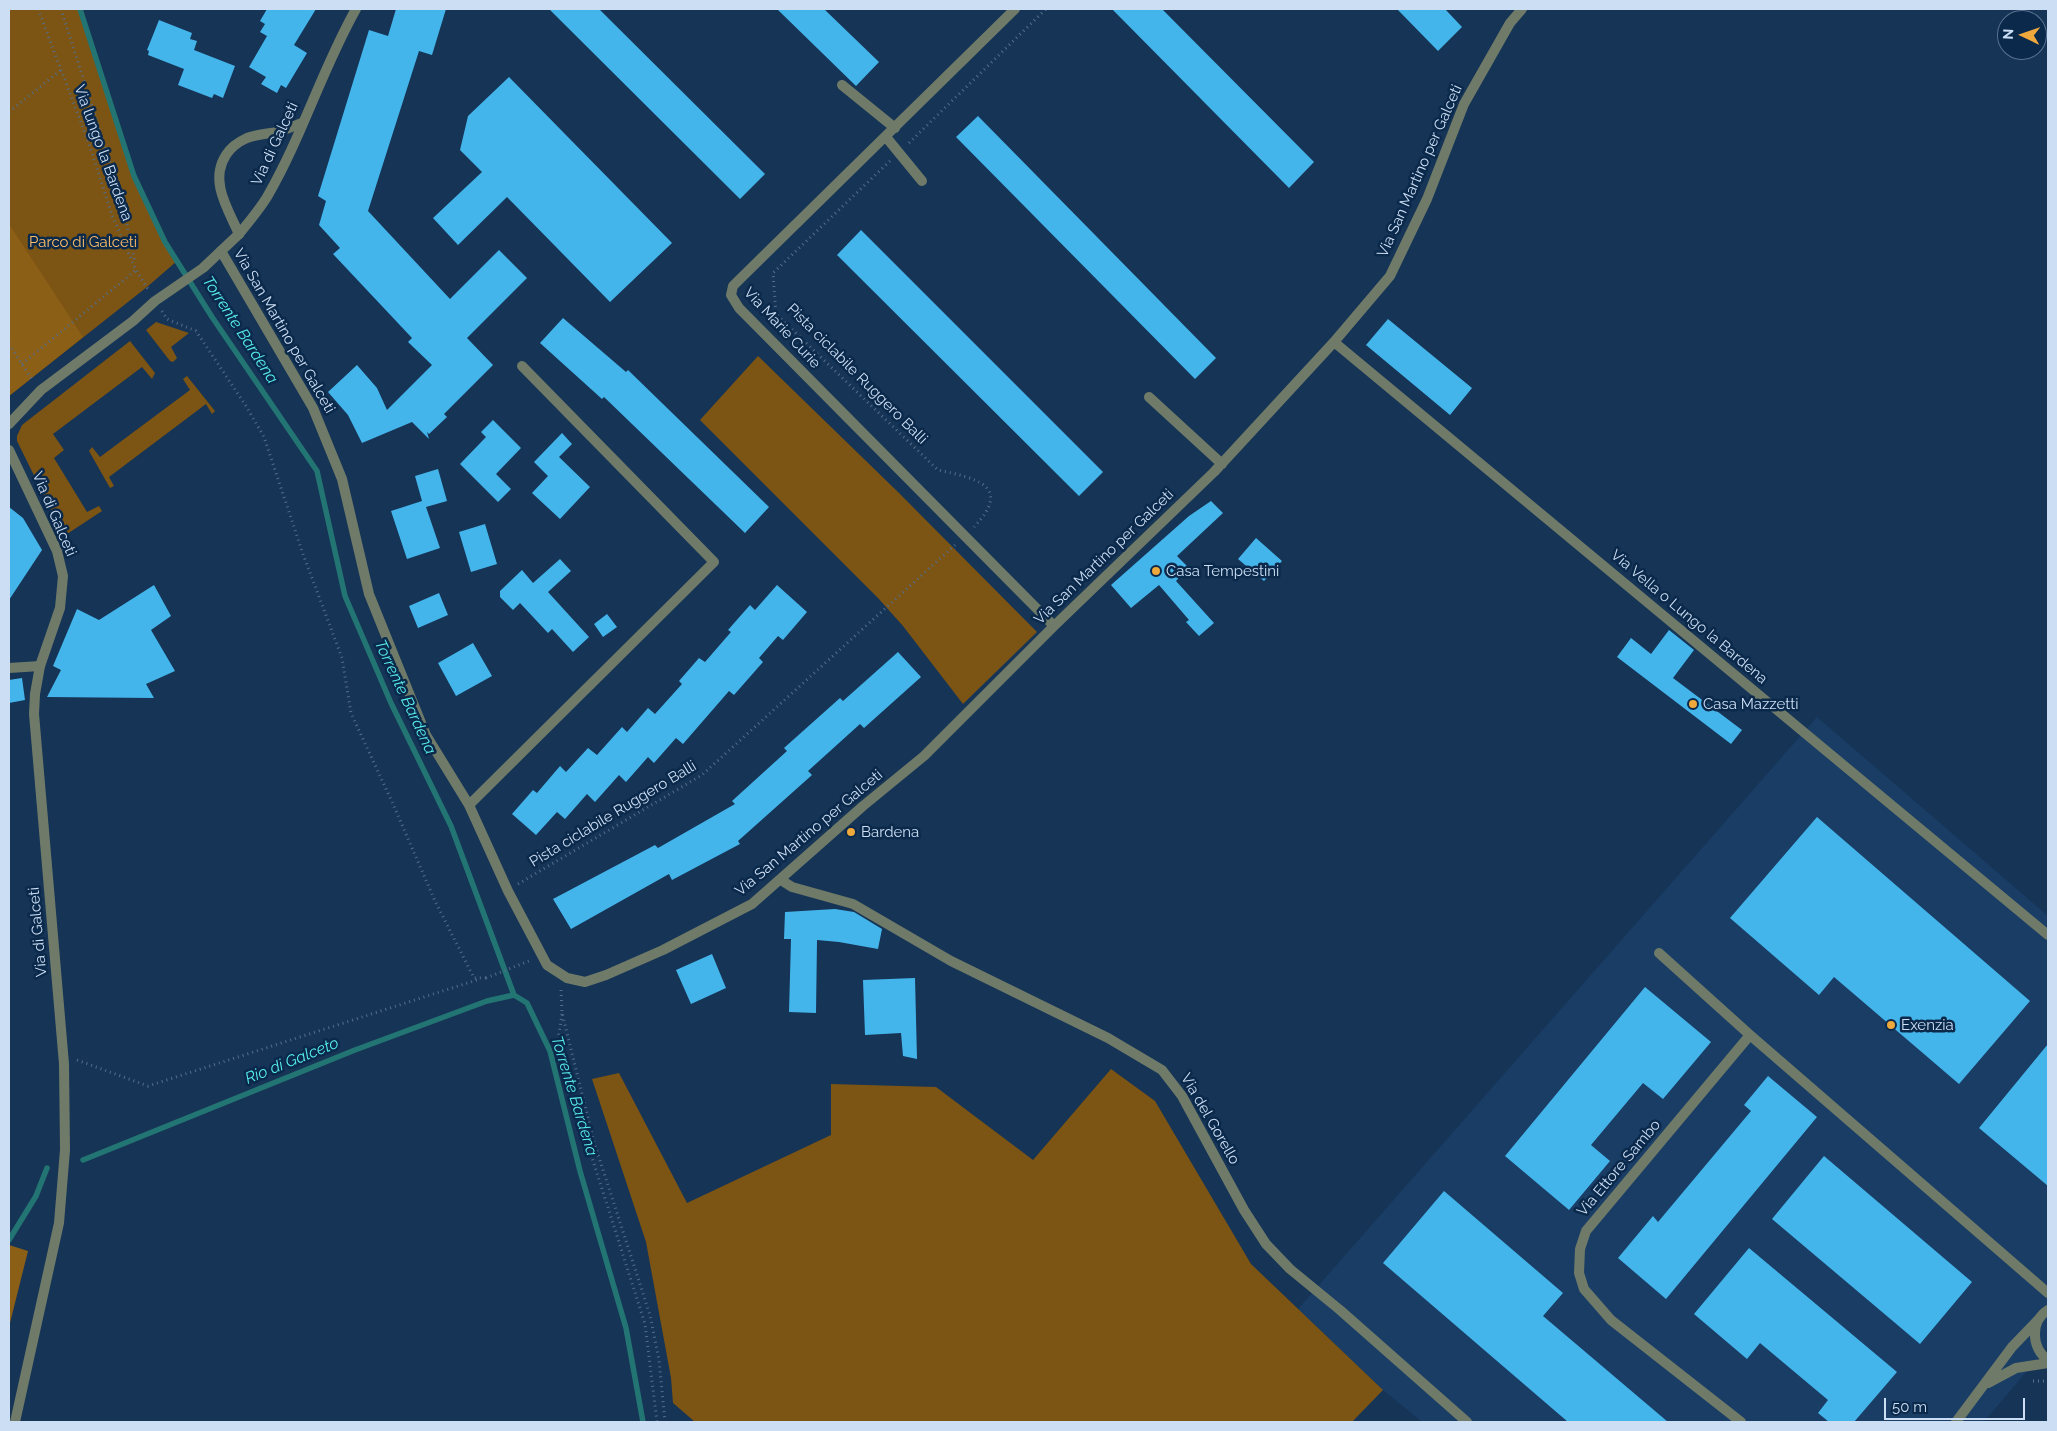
<!DOCTYPE html>
<html>
<head>
<meta charset="utf-8">
<style>
	body { margin:0 }
	#map { position:relative; width:2057px; height:1431px; overflow:hidden; background:#163456; font-family:Raleway,sans-serif }
	canvas { display:block }
	.frame { position:absolute; inset:0; border:10px solid #ccdef4; pointer-events:none }
	.north { position:absolute; left:1997px; top:10px; width:50px; height:50px; box-sizing:border-box; background:#0b294b; border:1px solid #58718f; border-radius:50%; rotate:273deg; font-size:14px; font-weight:700; line-height:20px; text-align:center; color:#ccdef4 }
	.north::after { content:''; display:block; margin:auto; width:18px; height:22px; background:#eea83c; clip-path:polygon(50% 0,100% 100%,50% 72%,0 100%) }
	.scale { position:absolute; left:1884px; top:1398px; width:141px; height:22px; box-sizing:border-box; border:2px solid #ccdef4; border-top:0; padding-left:6px; font-size:15px; line-height:18px; white-space:nowrap; color:#ccdef4; -webkit-text-stroke:4px #0b294b; paint-order:stroke }
</style>
</head>
<body>
<div id="map">
<canvas width="2057" height="1431"></canvas>
<div class="frame"></div>
<div class="north">N</div>
<div class="scale">50 m</div>
</div>
<script>
const context = document.querySelector('canvas').getContext('2d');
context.lineJoin = 'round';
function fillPath(path, color) { context.fillStyle = color; context.fill(path, 'evenodd'); }
function trace(path, color, width, dash) { context.strokeStyle = color; context.lineWidth = width; context.lineCap = dash ? 'butt' : 'round'; context.setLineDash(dash || []); context.stroke(path); }
function label(font, color, halo, rows, align = 'center') {
  context.font = font + ' Raleway,sans-serif'; context.lineWidth = 5; context.setLineDash([]); context.textBaseline = 'middle'; context.strokeStyle = halo; context.fillStyle = color; for (const [text, x, y, turn = 0] of rows) {
    context.save(); context.translate(x, y); context.rotate((+turn || 0) * Math.PI / 180); context.textAlign = isNaN(turn) ? turn : align; if (halo) context.strokeText(text, 0, 0); context.fillText(text, 0, 0); context.restore();
  }
}
fillPath(new Path2D(`
	M1817,717L2048,916V1346L1984,1422H1422L1383,1390L1298,1309Z`), '#193d65');
fillPath(new Path2D(`
	M9,9H80L134,176L165,242L177,261L147,287L9,396Z
	M156,322L189,333L171,347L177,358L173,362L170,361L146,330Z
	M130,341L155,373L152,379L142,367L53,434L64,450L54,458L87,512L99,506L102,511L64,536L17,441V436L22,425Z
	M758,356L899,493L1037,632L963,704L903,626L878,598L700,420Z
	M187,376L215,411L212,414L206,404L109,477L114,486L110,488L89,451L92,447L100,457L190,390L183,379Z
	M1111,1069L1155,1101L1251,1264L1383,1390L1352,1422H695L673,1403L671,1378L646,1242L592,1079L619,1073L687,1203L831,1135V1084L936,1087L1033,1160Z`), '#7c5413');
fillPath(new Path2D(`
	M9,224L83,337L9,396Z
	M9,1245L28,1251L9,1327Z`), '#8c5f17');
trace(new Path2D(`
	M80,9L134,176L165,242L212,317L317,471L345,596L391,703L451,826L514,995L527,1003L550,1051L580,1171L626,1328L643,1422
	M83,1160L355,1050L487,1001L514,995
	M9,1240L36,1196L47,1168`), '#237573', 5.5);
fillPath(new Path2D(`
	M267,9H316L294,45L307,53L286,88L281,85L277,93L261,84L266,77L249,67L267,36L260,32L265,24L260,21Z
	M396,9H446L432,55L419,51L368,211L450,299L499,250L527,278L467,338L493,365L444,414L447,417L429,434L427,432L429,439L412,422L362,443L348,415L328,392L357,365L377,388L387,410L432,365L408,342L412,338L333,254L340,248L319,225L326,201L318,196L369,30L388,36Z
	M549,9H599L765,174L740,199Z
	M777,9H824L879,62L856,86Z
	M1112,9H1162L1314,162L1289,188Z
	M1397,9H1445L1462,27L1438,51Z
	M159,20L192,33L190,39L197,41L194,50L235,66L223,98L214,94L212,98L178,85L184,69L148,55L149,51L147,50Z
	M509,77L672,243L610,302L507,197L458,245L433,218L482,172L460,150L468,116Z
	M978,116L1216,358L1195,379L956,137Z
	M861,230L1103,472L1079,496L837,255Z
	M563,318L626,372L628,370L769,507L745,533L604,397L602,399L540,343Z
	M1388,319L1472,388L1450,415L1366,345Z
	M493,420L521,448L496,474L511,489L498,502L460,464L486,437L481,432Z
	M562,433L572,444L559,457L590,487L560,519L532,493L548,476L534,462Z
	M438,469L447,501L426,507L440,548L407,559L391,511L422,501L415,476Z
	M1211,501L1223,513L1177,556L1188,567L1176,581L1214,623L1199,636L1186,622L1189,620L1159,585L1131,608L1111,585L1189,516Z
	M9,507L23,518L42,550L9,600Z
	M485,524L497,564L471,572L459,532Z
	M1256,538L1282,561L1264,581L1238,559Z
	M560,559L571,571L548,592L589,637L573,652L552,629L548,633L520,603L513,610L500,597V591L522,570L533,583Z
	M154,585L171,616L151,630L175,671L146,684L154,698L47,697L61,670L53,666L77,609L99,620Z
	M777,585L807,612L783,640L778,636L759,658L763,662L734,695L729,691L683,744L676,738L654,763L648,757L626,782L619,775L595,802L587,794L565,819L557,812L536,835L512,814L533,790L537,793L560,766L566,772L588,748L597,755L622,727L627,732L648,708L655,714L682,684L679,681L699,658L705,662L731,632L728,630L750,605L755,610Z
	M439,593L448,615L418,628L409,606Z
	M607,614L617,627L603,637L594,624Z
	M1669,630L1694,650L1673,678L1742,730L1731,744L1617,657L1631,638L1651,654Z
	M473,643L492,676L456,696L438,663Z
	M898,652L921,677L864,728L860,724L808,771L812,775L738,841L740,844L672,880L669,874L571,929L553,899L655,845L658,848L735,804L732,801L787,751L784,748L840,698L843,701Z
	M22,678L25,700L9,703V680Z
	M1817,817L2030,1001L1959,1084L1834,977L1819,995L1730,918Z
	M835,909L854,912L882,929L878,949L839,942L817,940L816,1013L789,1012L791,939H784L785,912Z
	M712,954L726,988L691,1004L676,970Z
	M915,978L917,1059L903,1056L901,1033L865,1035L863,980Z
	M1645,987L1711,1042L1663,1099L1643,1083L1591,1145L1610,1161L1569,1210L1505,1156Z
	M2048,1044V1186L1979,1128Z
	M1768,1076L1817,1117L1666,1299L1618,1258L1653,1216L1658,1222L1751,1111L1744,1105Z
	M1824,1156L1972,1282L1920,1344L1772,1219Z
	M1444,1191L1563,1293L1543,1316L1668,1422H1568L1383,1263Z
	M1749,1248L1897,1372L1854,1422H1829L1818,1413L1828,1400L1760,1343L1747,1359L1694,1314Z`), '#44b5eb');
trace(new Path2D(`
	M38,9L88,141L112,215L136,270L148,289
	M61,9L121,197L135,262
	M9,112L61,70
	M909,143L1046,9
	M890,161L773,273L776,314L938,470C974,478 1014,485 974,527
	M162,311L167,319L196,331L246,406L264,437L303,554L342,658L351,713L393,804L435,901L474,978H486
	M9,344L33,381
	M22,364L136,270
	M9,595L12,597
	M518,884L702,775L955,545
	M486,978L529,961
	M561,990L562,1013L594,1142L650,1315L659,1360L665,1422
	M562,1014L559,1034L582,1126L645,1324L657,1422
	M77,1060L148,1086L480,979
	M2033,1381H2048`), '#546e8c', 3, [1, 4]);
trace(new Path2D(`
	M239,234C228,209 209,181 226,155C231,147 238,142 247,138C257,134 266,134 277,132C285,130 294,126 302,123
	M9,668L40,666`), '#6f7b68', 10);
trace(new Path2D(`
	M1015,9L741,278L733,286L731,295L739,308L1054,626
	M842,85L895,128
	M886,137L922,181
	M239,234L221,251L313,408L342,479L369,594L426,735L469,805L508,891L547,965L567,978L585,982L606,975L663,950L752,904L863,806L924,756L1054,626L1214,472L1334,342L1390,276L1427,199L1464,104L1510,23L1522,9
	M1334,342L2048,935
	M1149,397L1222,464
	M469,805L714,562L522,366
	M781,880L792,887L853,904L951,961L1108,1038L1162,1070L1182,1096L1244,1210L1266,1244L1290,1269L1340,1310L1467,1422
	M1659,953L1750,1035L2048,1293
	M1741,1422L1611,1320L1584,1289L1579,1273L1580,1249L1586,1231L1750,1035`), '#6f7b68', 10);
trace(new Path2D(`
	M239,234C249,222 259,210 267,197C302,137 322,69 356,9
	M9,424L41,390L133,321L155,301L203,268L221,251
	M9,450L57,551L63,576L60,608L40,666L35,694L34,714L64,1064L65,1150L59,1223L15,1422
	M2048,1310C2030,1321 2031,1348 2048,1360
	M1988,1383L2016,1368L2048,1363
	M1956,1422L2012,1347L2038,1320`), '#6f7b68', 10);
for (const [x, y, r, color] of [
	[1156,571,5,"#eea83c"],
	[1693,704,5,"#eea83c"],
	[851,832,5,"#eea83c"],
	[1891,1025,5,"#eea83c"]
]) { const dot = new Path2D(); dot.arc(x, y, r, 0, 2 * Math.PI); context.fillStyle = color; context.fill(dot); trace(dot, '#0b294b', 2); }
label('15px', '#ccdef4', '#0b294b', [
	["Via di Galceti",275,144,-65],
	["Via lungo la Bardena",103,153,70],
	["Via San Martino per Galceti",1420,171,-66],
	["Via Marie Curie",782,328,47],
	["Via San Martino per Galceti",284,331,60],
	["Pista ciclabile Ruggero Balli",857,374,45],
	["Via di Galceti",54,514,67],
	["Via San Martino per Galceti",1104,557,-44],
	["Via Vella o Lungo la Bardena",1689,617,40],
	["Pista ciclabile Ruggero Balli",613,814,-31],
	["Via San Martino per Galceti",809,833,-40],
	["Via di Galceti",38,932,-95],
	["Via del Gorello",1210,1119,60],
	["Via Ettore Sambo",1619,1168,-50]
]);
label('15px', '#fcbd67', '#0b294b', [
	["Parco di Galceti",83,242]
]);
label('15px', '#ccdef4', '#0b294b', [
	["Casa Tempestini",1166,571],
	["Casa Mazzetti",1703,704],
	["Bardena",861,832],
	["Exenzia",1901,1025]
], 'left');
label('italic 16px', '#57edeb', '#0b294b', [
	["Torrente Bardena",240,330,57],
	["Torrente Bardena",405,697,65],
	["Rio di Galceto",292,1061,-22],
	["Torrente Bardena",574,1096,73]
]);
</script>
</body>
</html>
